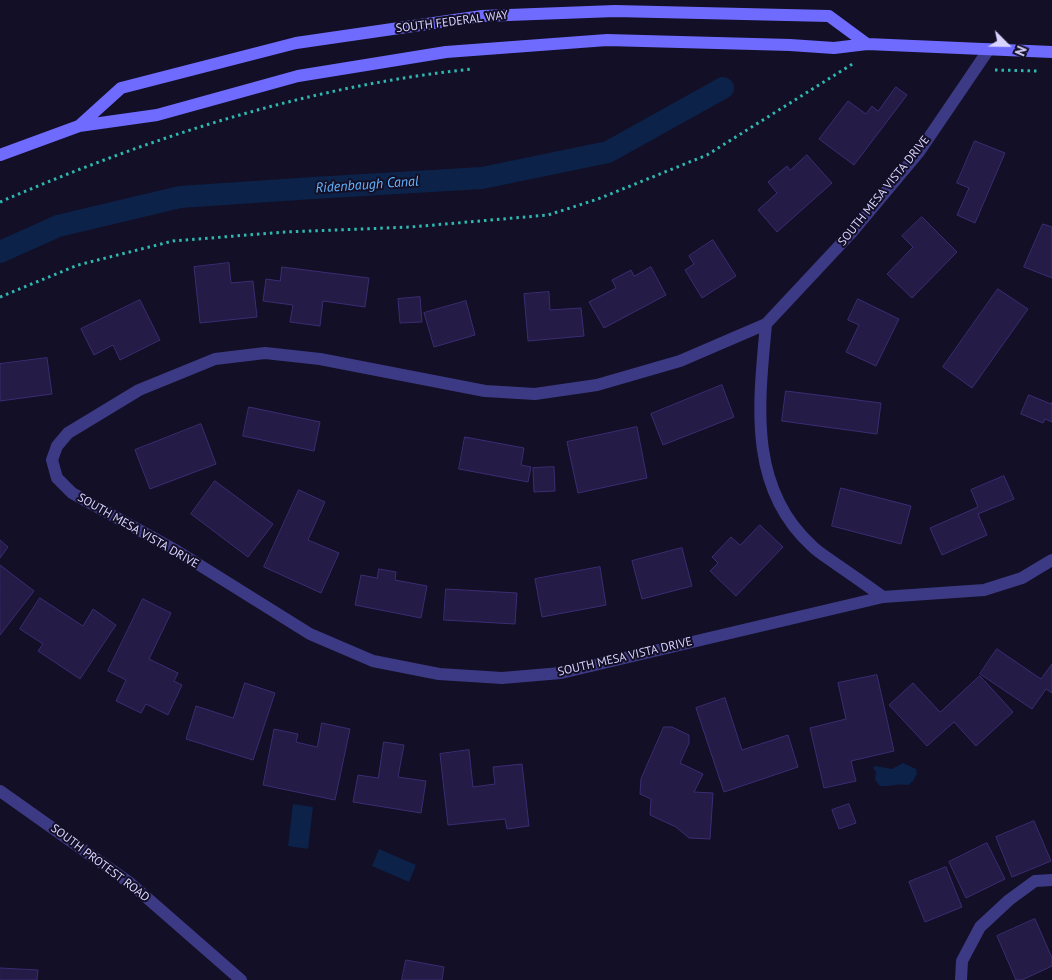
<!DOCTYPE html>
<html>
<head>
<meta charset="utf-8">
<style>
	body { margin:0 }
	#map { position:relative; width:1052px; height:980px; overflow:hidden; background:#130f26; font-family:"PT Sans",sans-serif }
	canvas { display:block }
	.north { position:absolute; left:982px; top:20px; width:50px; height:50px; -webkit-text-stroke:4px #130f26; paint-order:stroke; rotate:113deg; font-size:14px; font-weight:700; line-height:20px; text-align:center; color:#d9d4ff }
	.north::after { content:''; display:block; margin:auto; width:18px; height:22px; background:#d9d4ff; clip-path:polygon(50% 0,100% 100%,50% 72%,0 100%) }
</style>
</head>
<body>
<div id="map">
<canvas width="1052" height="980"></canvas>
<div class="north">N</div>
</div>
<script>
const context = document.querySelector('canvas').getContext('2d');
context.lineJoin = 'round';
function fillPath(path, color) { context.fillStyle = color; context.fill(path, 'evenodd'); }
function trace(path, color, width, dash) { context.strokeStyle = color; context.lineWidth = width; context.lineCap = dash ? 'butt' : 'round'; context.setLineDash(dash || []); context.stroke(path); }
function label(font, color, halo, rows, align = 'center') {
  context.font = font + ' "PT Sans",sans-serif'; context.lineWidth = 4; context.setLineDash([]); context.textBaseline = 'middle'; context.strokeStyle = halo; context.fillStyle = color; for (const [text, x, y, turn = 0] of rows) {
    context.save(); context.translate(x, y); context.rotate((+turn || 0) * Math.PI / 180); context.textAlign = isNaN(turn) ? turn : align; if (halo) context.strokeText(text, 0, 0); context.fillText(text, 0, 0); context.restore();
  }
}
fillPath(new Path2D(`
	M903,763L916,769L917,774L913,781L908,785C898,783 890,787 880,786L875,780L876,772L873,768L875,766L892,769Z
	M293,804L313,807L308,849L288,846Z
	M379,849L416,865L409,882L372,866Z`), '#0c2248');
trace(new Path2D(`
	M0,252L58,226L180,197L313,188L482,178L608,152L723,88`), '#0c2248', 22);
const building = new Path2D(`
	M896,87L907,95L854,165L819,139L848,101L866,114L872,106L878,111Z
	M975,141L1005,153L975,223L957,215L969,188L957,183Z
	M807,155L832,183L777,232L758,210L777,193L768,182L787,166L790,170Z
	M922,217L957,252L912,298L887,274L913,247L902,236Z
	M1043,224L1052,227V278L1024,267Z
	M713,240L736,276L702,298L685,270L694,264L689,256Z
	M229,263L231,283L253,281L257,317L200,323L194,267Z
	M282,267L369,278L365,307L323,301L320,326L290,322L293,305L263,301L266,279L280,281Z
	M651,267L666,295L604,328L589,302L616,288L612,280L631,270L634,276Z
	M998,289L1028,309L972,388L943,367Z
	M549,292L550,310L581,308L584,336L528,341L524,294Z
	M420,297L422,322L400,323L398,299Z
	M858,299L899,319L876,366L846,352L859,325L848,320Z
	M140,300L160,340L120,360L113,345L94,355L81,329Z
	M466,301L475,335L434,347L424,313Z
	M47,358L52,394L0,401V364Z
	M722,385L734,417L663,445L651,414Z
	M786,391L881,403L877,434L782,421Z
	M1029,395L1051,404L1052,402V422L1045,419L1043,423L1021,414Z
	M249,407L320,422L314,451L243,436Z
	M201,424L216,464L150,489L135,450Z
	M637,427L647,478L578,493L567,442Z
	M465,437L524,448L521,465L531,467L528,482L459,469Z
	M554,467L555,491L534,492L533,468Z
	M1004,476L1014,499L978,514L987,535L942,555L930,528L978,507L971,490Z
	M215,481L273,524L248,557L191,514Z
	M841,488L911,506L901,544L832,526Z
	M299,490L325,502L308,540L339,553L321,593L264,567Z
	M760,525L783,547L736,596L710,571L718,563L712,557L731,537L740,545Z
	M0,540L8,547L0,558Z
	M682,548L692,586L642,599L632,561Z
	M0,565L34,591L0,635Z
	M600,567L606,605L542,617L535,579Z
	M379,569L396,572L395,580L427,586L421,618L355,605L361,575L377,578Z
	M446,589L517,593L515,624L444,620Z
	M40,598L83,626L93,609L116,625L80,679L38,651L43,644L20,629Z
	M143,599L171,613L149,659L178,673L174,681L182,685L168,715L146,704L141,713L116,701L126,680L108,671Z
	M997,649L1041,679L1052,664V693L1046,689L1032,709L980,674Z
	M877,675L894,751L851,761L856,781L824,788L810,728L846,719L838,683Z
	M980,676L1013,712L976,746L954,722L927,746L889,705L913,683L940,712Z
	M245,683L275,693L253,760L186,739L196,706L233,718Z
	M725,698L742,750L788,735L798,767L724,792L696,708Z
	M322,723L350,729L335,800L263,785L274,729L298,734L296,742L317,747Z
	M664,727H672L689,735V743L680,763L703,774L694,792L713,793L710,839L689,838L676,827L650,815L651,799L640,794L641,779Z
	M384,742L404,745L398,777L426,781L421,813L353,802L358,775L378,778Z
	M469,750L473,787L495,784L493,767L522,764L529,826L507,829L505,819L448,825L440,754Z
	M849,804L856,823L839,829L832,810Z
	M1034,821L1051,861L1012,877L996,837Z
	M987,843L1005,879L966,898L949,862Z
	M946,867L962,907L925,922L909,882Z
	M1035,919L1052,958V966L1022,980H1016L997,936Z
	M406,960L444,967L442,980H402Z
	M0,968L38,970L37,980H0Z`);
fillPath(building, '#241b47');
trace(building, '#3b2d73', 1);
trace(new Path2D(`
	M995,70L1039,71
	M0,202C151,137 308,86 472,69
	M0,297L78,265L173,241L285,232L411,227L548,215L598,199L707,155L854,63`), '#2fb8b0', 3, [2.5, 4]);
trace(new Path2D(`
	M989,49L919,152L853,231L766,324L680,361L597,385L535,394L485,391L320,359L265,353L215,359L139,390L68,433L57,446L52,460L57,478L72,493L177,551L310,634L373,661L439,674L502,678L561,673L883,597L984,590L1022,578L1052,560
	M766,324C759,402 747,487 812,546C819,553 828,558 836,564C852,575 868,586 883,597
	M961,980L962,961L980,927L1009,900L1035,881L1052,880`), '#3d3a85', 12);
trace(new Path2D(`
	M0,791L130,883L241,980`), '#3d3a85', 12);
trace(new Path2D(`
	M79,126L121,88L296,43L482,16L615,11L829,16L867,44
	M0,155L79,126L157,115L298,76L446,52L607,40L790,45L834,48L867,44L1052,52`), '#6f6bff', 12);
label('12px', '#d9d4ff', '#130f26', [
	["SOUTH FEDERAL WAY",452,22,-7],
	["SOUTH MESA VISTA DRIVE",884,191,-51],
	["SOUTH MESA VISTA DRIVE",138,531,30],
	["SOUTH MESA VISTA DRIVE",625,657,-13],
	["SOUTH PROTEST ROAD",100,863,37]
]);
label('italic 14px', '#62b6ff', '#130f26', [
	["Ridenbaugh Canal",367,185,-4]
]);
</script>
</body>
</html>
